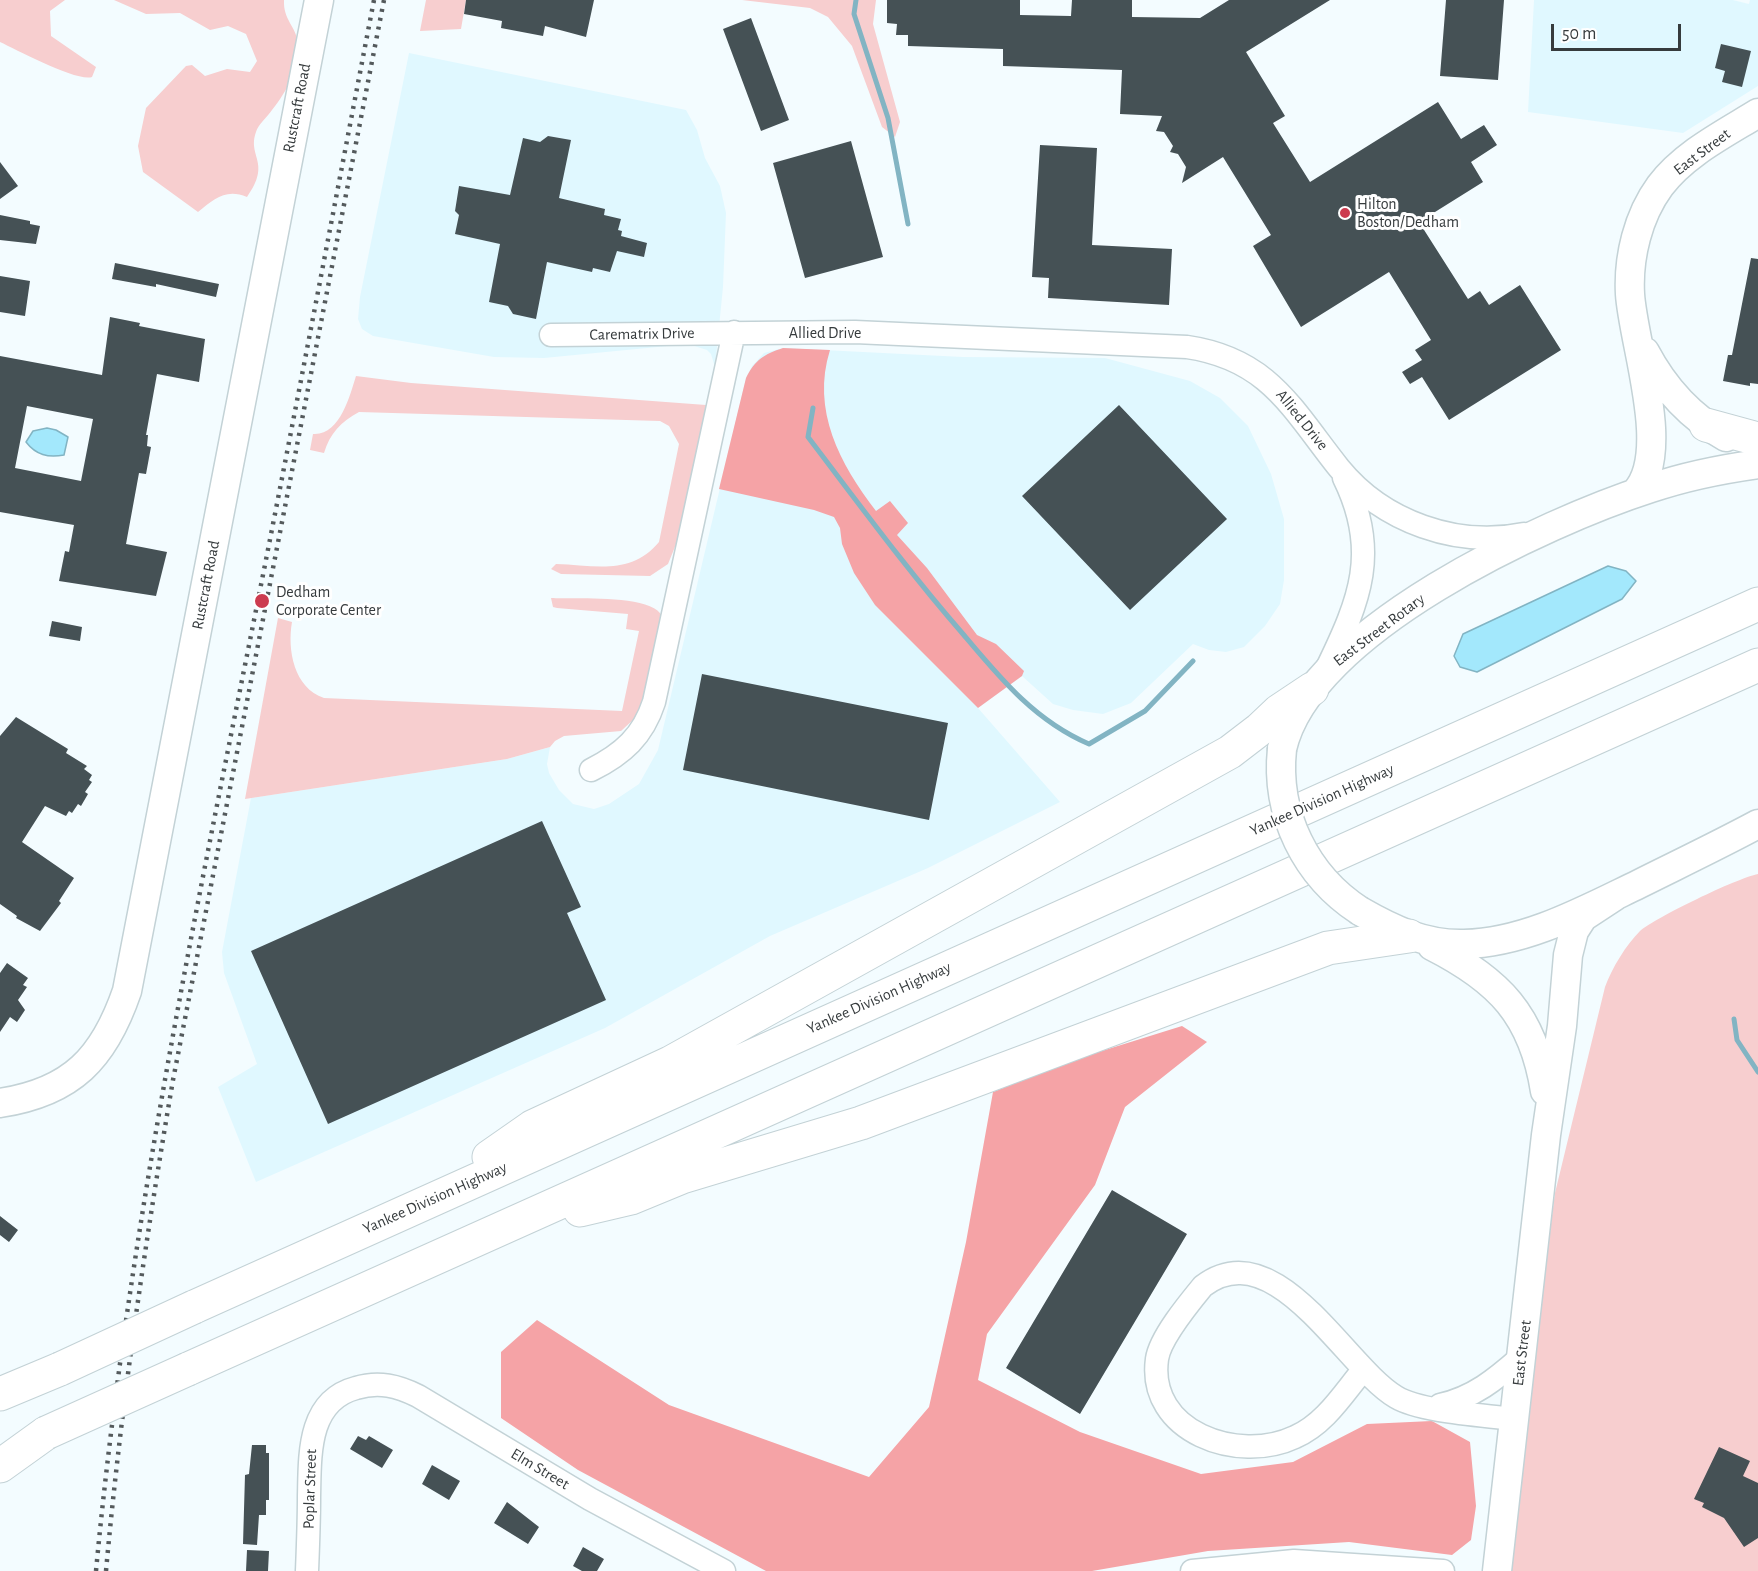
<!DOCTYPE html>
<html>
<head>
<meta charset="utf-8">
<style>
	body { margin:0 }
	#map { position:relative; width:1758px; height:1571px; overflow:hidden; background:#f3fcff; font-family:"Alegreya Sans",sans-serif }
	canvas { display:block }
	.scale { position:absolute; left:1551px; top:24px; width:130px; height:27px; box-sizing:border-box; border:3px solid #363b3d; border-top:0; padding-left:8px; font-size:18px; line-height:21px; white-space:nowrap; color:#363b3d; -webkit-text-stroke:4px #fff; paint-order:stroke }
</style>
</head>
<body>
<div id="map">
<canvas width="1758" height="1571"></canvas>
<div class="scale">50 m</div>
</div>
<script>
const context = document.querySelector('canvas').getContext('2d');
context.lineJoin = 'round';
function fillPath(path, color) { context.fillStyle = color; context.fill(path, 'evenodd'); }
function trace(path, color, width, dash) { context.strokeStyle = color; context.lineWidth = width; context.lineCap = dash ? 'butt' : 'round'; context.setLineDash(dash || []); context.stroke(path); }
function label(font, color, halo, rows, align = 'center') {
  context.font = font + ' "Alegreya Sans",sans-serif'; context.lineWidth = 6; context.setLineDash([]); context.textBaseline = 'middle'; context.strokeStyle = halo; context.fillStyle = color; for (const [text, x, y, turn = 0] of rows) {
    context.save(); context.translate(x, y); context.rotate((+turn || 0) * Math.PI / 180); context.textAlign = isNaN(turn) ? turn : align; if (halo) context.strokeText(text, 0, 0); context.fillText(text, 0, 0); context.restore();
  }
}
fillPath(new Path2D(`
	M1534,0H1733L1749,4L1750,0H1758V86L1683,133L1528,112Z
	M409,53L686,110L697,130L705,158L720,186L726,213L723,287L715,367L711,354L707,350L688,344L544,358L494,357L373,336L362,329L358,319L360,297Z
	M783,348L963,357L1105,358L1190,381L1220,398L1248,426L1271,474L1284,519V580L1280,604L1265,626L1244,647L1226,652L1209,650L1193,644L1131,703L1103,714L1073,710L1053,704L1022,676L978,708L1060,802L928,868L770,936L605,1028L256,1182L218,1087L257,1064L224,973L222,952L251,798L507,759L550,747L547,764L549,773L559,790L573,804L594,809L609,804L639,784L658,750L746,378L752,366L764,353Z`), '#e0f8ff');
fillPath(new Path2D(`
	M0,0H65L50,11L51,36L96,67L92,77C77,82 17,50 0,42Z
	M114,0H284C283,20 296,26 298,43C301,66 286,93 272,110C267,117 258,125 256,132C247,157 272,162 247,197C226,188 214,199 198,212L143,172L138,146L146,108L186,66L192,65L205,76L227,69L250,72L257,61L246,34L228,26L210,30L180,13L146,14Z
	M426,0H466L461,29L420,31Z
	M742,0H876L873,24L900,122L895,137L882,127L852,46L828,17L810,8Z
	M356,376L411,383L706,405L681,532L668,564L650,576L561,574L551,569L556,564C595,565 631,576 659,542L679,444L669,426L660,421L359,412C341,422 330,433 324,453L310,450L313,434C340,436 350,395 356,376Z
	M551,598C573,599 653,594 662,616L641,707L634,719L621,731L564,736L555,741L550,747L507,759L245,799L278,618L292,622C287,650 294,688 324,698L622,711L639,631L626,629L628,614L557,608L553,607Z
	M1758,874V1571H1505L1555,1193L1605,987C1612,968 1626,945 1640,931C1655,918 1737,878 1758,874Z`), '#f7cecf');
fillPath(new Path2D(`
	M783,348L830,350C811,410 840,464 876,511L890,501L908,523L897,535L927,568L977,635L996,644L1024,671L1022,676L978,708L875,605L854,573L842,544L840,528L834,517L814,510L719,489L746,378C755,360 764,354 783,348Z
	M1182,1026L1207,1042L1125,1107L1095,1185L987,1334L978,1380L1080,1432L1201,1474L1293,1462L1367,1424L1432,1421L1470,1442L1476,1506L1471,1540L1452,1555L1349,1542L1208,1551L1092,1571H766L578,1470L501,1418V1352L537,1320L669,1405L869,1477L929,1407L966,1242L993,1092L1076,1059Z`), '#f5a3a6');
const water = new Path2D(`
	M47,428L56,430L68,437L64,455C48,458 36,455 26,442L33,431Z
	M1608,566L1626,571L1636,581L1622,599L1477,672L1460,667L1454,656L1463,634Z`);
fillPath(water, '#a3e8fc');
trace(water, '#82b4c3', 1.5);
trace(new Path2D(`
	M856,0L854,14L888,118L908,224
	M813,408L808,437C859,504 908,571 963,634C1000,678 1035,721 1089,744L1145,711L1193,661
	M1734,1019L1737,1040L1758,1072`), '#82b4c3', 5);
fillPath(new Path2D(`
	M466,0H594L586,37L545,26L543,36L501,28L502,21L464,14Z
	M887,0H1020V15L1071,16L1072,0H1132V17L1200,18L1229,0H1330L1246,52L1285,116L1273,123L1310,182L1438,102L1461,139L1484,125L1497,145L1471,162L1483,182L1419,222L1468,299L1480,291L1489,305L1520,285L1561,350L1449,420L1422,377L1410,384L1402,372L1422,360L1415,350L1431,340L1389,272L1301,327L1253,246L1271,235L1223,157L1182,183L1186,167L1178,154L1170,152L1173,146L1164,132L1156,131L1162,116L1120,114L1122,70L1003,66V49L908,46V35H896L897,24L887,23Z
	M1446,0H1504L1498,80L1440,76Z
	M751,18L789,120L761,131L723,29Z
	M1721,44L1751,51L1742,87L1722,82L1725,71L1715,68Z
	M548,136L571,140L559,198L605,209L604,215L621,219L618,230L622,231L621,236L647,243L644,257L617,251L610,272L593,268L592,272L547,262L536,319L513,314L508,306L489,302L500,244L455,234L459,215L455,211L459,186L510,195L523,138L540,142Z
	M851,141L883,257L805,278L773,163Z
	M1040,145L1097,148L1092,245L1172,249L1169,305L1048,298L1049,278L1032,277Z
	M0,162L18,186L0,199Z
	M0,215L30,221V224L40,226L36,244L0,240Z
	M1751,258L1758,259V384L1750,383V386L1723,381L1728,355H1732Z
	M115,263L219,284L216,297L156,284V287L112,279Z
	M0,276L30,281L25,316L0,312Z
	M110,317L140,323L139,326L205,339L199,382L157,374L146,435H148L147,446L151,447L146,474L139,473L126,544L167,552L156,596L59,581L65,551L69,552L74,525L0,512V356L102,375ZM27,406L93,419L81,481L15,468Z
	M1119,405L1227,519L1130,610L1022,496Z
	M52,621L82,627L80,641L49,636Z
	M702,674L948,723L929,820L683,770Z
	M16,717L68,749L66,753L87,766L84,769L92,775L89,780L92,782L85,792L88,794L81,806L78,804L72,813L69,811L66,816L45,806L22,842L74,878L59,901L61,903L40,931L16,918L17,916L0,904V736Z
	M542,821L581,907L567,913L606,1000L328,1124L251,951Z
	M7,963L28,978L23,985L27,987L18,1000L25,1010L17,1022L10,1017L0,1032V973Z
	M1112,1190L1187,1234L1080,1414L1006,1368Z
	M0,1216L18,1230L9,1242L0,1235Z
	M358,1436L366,1440L369,1436L393,1450L382,1468L350,1449Z
	M252,1445H266V1453H269V1500H266V1515H259L257,1545L243,1544L245,1475L249,1474Z
	M1719,1447L1750,1461L1743,1476L1758,1483V1538L1744,1547L1724,1518L1702,1507L1704,1503L1694,1499Z
	M432,1465L460,1481L449,1500L422,1484Z
	M507,1502L539,1527L528,1544L494,1523Z
	M583,1547L604,1559L597,1571H582L573,1566Z
	M247,1550L269,1551L268,1571H246Z`), '#455155');
const minor = new Path2D(`
	M551,335L855,332L1187,347C1269,359 1292,409 1339,468C1383,522 1457,548 1524,534
	M1327,668C1360,600 1380,551 1344,478
	M591,770C623,754 643,736 654,702L734,332
	M1363,1370C1343,1394 1325,1424 1295,1437C1238,1464 1147,1432 1157,1359C1160,1338 1189,1303 1203,1286C1276,1231 1345,1367 1396,1397C1421,1412 1483,1415 1513,1419
	M1440,1405C1473,1398 1496,1379 1521,1357
	M307,1571C308,1546 309,1522 309,1497C310,1456 307,1401 356,1388C379,1381 398,1386 418,1396L590,1499L724,1571
	M1192,1571L1294,1561L1443,1571`);
const major = new Path2D(`
	M1645,352C1664,388 1690,417 1726,437
	M1635,493C1673,454 1633,344 1630,294C1628,257 1638,216 1660,186C1684,154 1724,134 1758,113
	M1282,749C1308,631 1545,522 1651,488C1686,476 1722,469 1758,464
	M1360,911C1393,930 1425,945 1464,944C1525,943 1585,910 1639,884C1679,864 1719,845 1758,824
	M1432,946C1499,980 1533,1015 1545,1091
	M0,1103C72,1092 104,1058 127,991L319,0
	M1497,1571L1546,1135L1562,1026L1568,955L1574,931L1583,917L1615,896`);
const highway = new Path2D(`
	M1706,425L1758,439
	M489,1157L532,1127L670,1063L1230,752L1260,729L1279,711L1312,689
	M580,1210L631,1198L682,1177L861,1123L1328,948L1409,936
	M194,1307L1758,604
	M188,1369L1758,665
	M0,1394L60,1369
	M0,1466L46,1433`);
trace(minor, '#c3d2d6', 25);
trace(major, '#c3d2d6', 31);
trace(highway, '#c3d2d6', 35);
trace(minor, '#fff', 22);
trace(major, '#fff', 28);
trace(highway, '#fff', 33);
trace(new Path2D(`
	M96,1571C124,1272 182,979 241,685C287,457 330,228 374,0
	M106,1571C121,1406 145,1243 173,1080L384,0`), '#545a5c', 4.5, [3, 6]);
const majorBridge = new Path2D(`
	M1282,749C1275,814 1306,876 1360,911`);
const highwayBridge = new Path2D(`
	M60,1369L194,1307
	M46,1433L188,1369`);
trace(majorBridge, '#c3d2d6', 31, []);
trace(highwayBridge, '#c3d2d6', 35, []);
trace(majorBridge, '#fff', 28);
trace(highwayBridge, '#fff', 33);
for (const [x, y, r, color] of [
	[1345,213,6,"#cc3b4f"],
	[262,601,8,"#cc3b4f"]
]) { const dot = new Path2D(); dot.arc(x, y, r, 0, 2 * Math.PI); context.fillStyle = color; context.fill(dot); trace(dot, '#fff', 2); }
label('16px', '#363b3d', '#fff', [
	["Rustcraft Road",297,108,-79],
	["East Street",1702,152,-37],
	["Allied Drive",825,333],
	["Carematrix Drive",642,334,-1],
	["Allied Drive",1302,420,51],
	["Rustcraft Road",206,585,-79],
	["East Street Rotary",1379,630,-37],
	["Yankee Division Highway",1322,800,-24],
	["Yankee Division Highway",879,998,-24],
	["Yankee Division Highway",435,1198,-24],
	["East Street",1522,1353,-83],
	["Elm Street",540,1469,31],
	["Poplar Street",310,1489,-88]
]);
label('16px', '#363b3d', '#fff', [
	["Hilton",1357,204],
	["Boston/Dedham",1357,222],
	["Dedham",276,592],
	["Corporate Center",276,610]
], 'left');
</script>
</body>
</html>
